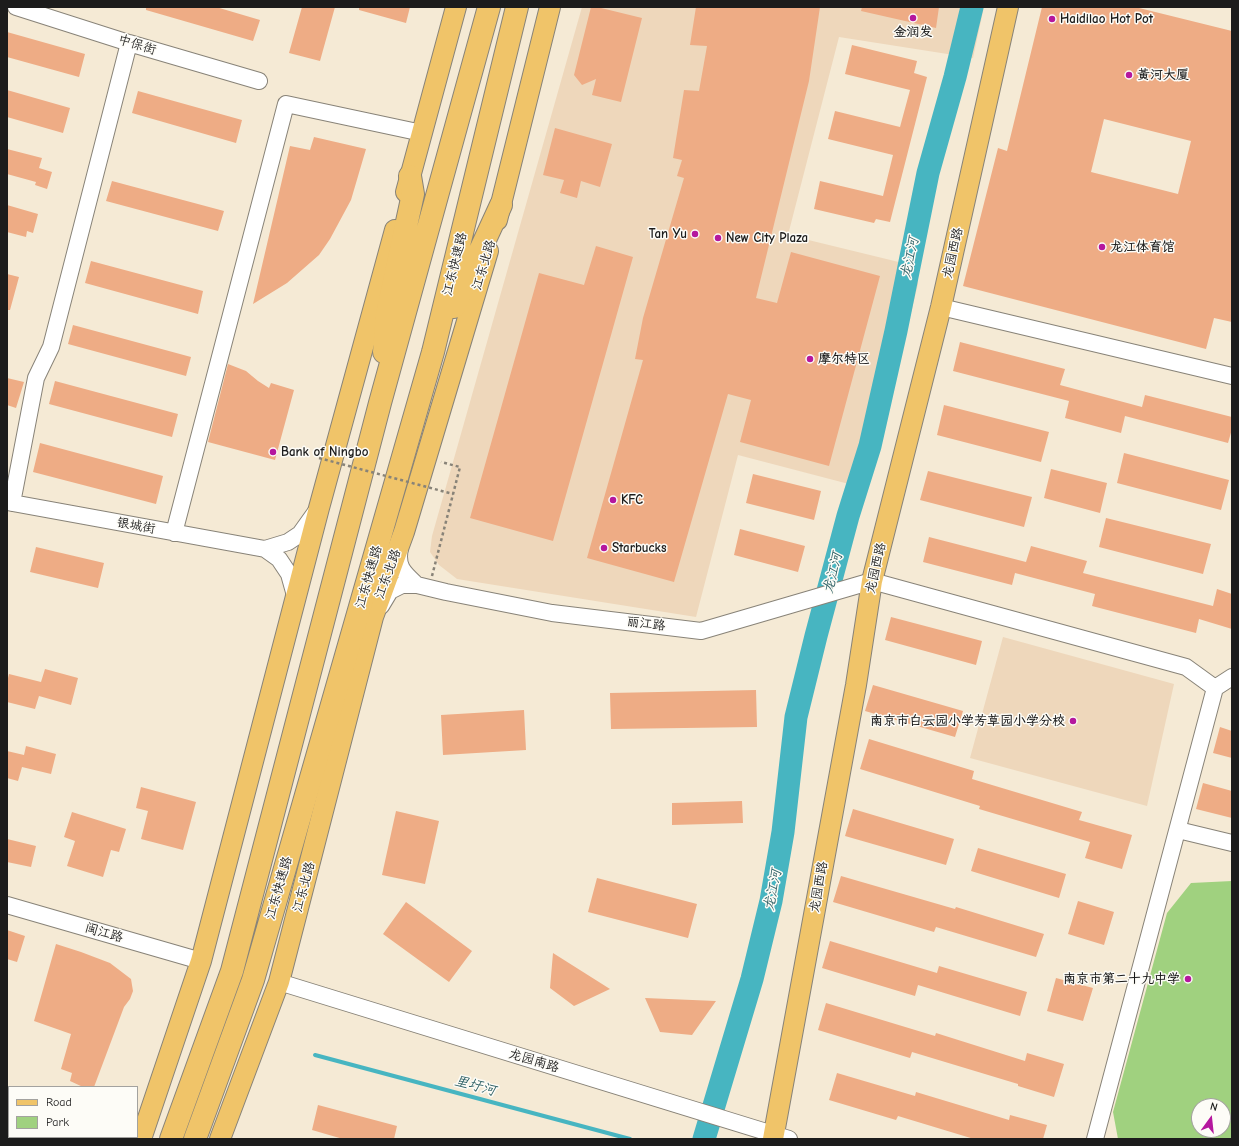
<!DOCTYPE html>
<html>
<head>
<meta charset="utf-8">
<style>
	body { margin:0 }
	#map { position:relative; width:1239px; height:1146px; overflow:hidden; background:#f5ead5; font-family:"Comic Neue",sans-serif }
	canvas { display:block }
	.frame { position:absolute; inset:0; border:8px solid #1c1c1c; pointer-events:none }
	.legend { position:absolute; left:8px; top:1086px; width:130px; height:52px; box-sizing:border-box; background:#fdfcf7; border:1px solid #a3a29f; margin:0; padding:5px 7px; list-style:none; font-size:12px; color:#1c1c1c }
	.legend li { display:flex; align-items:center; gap:8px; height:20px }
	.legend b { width:20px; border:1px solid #a3a29f }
	.north { position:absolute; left:1191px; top:1098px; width:40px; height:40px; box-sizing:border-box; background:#fdfcf7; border:1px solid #a3a29f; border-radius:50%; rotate:15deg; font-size:11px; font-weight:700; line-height:16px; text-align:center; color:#1c1c1c }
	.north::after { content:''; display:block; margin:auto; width:14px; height:18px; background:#b5179e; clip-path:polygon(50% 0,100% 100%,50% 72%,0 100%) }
</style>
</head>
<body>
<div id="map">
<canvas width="1239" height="1146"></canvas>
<div class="frame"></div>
<ul class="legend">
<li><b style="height:5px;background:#f0c469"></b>Road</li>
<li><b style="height:11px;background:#a0d17f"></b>Park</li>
</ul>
<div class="north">N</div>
</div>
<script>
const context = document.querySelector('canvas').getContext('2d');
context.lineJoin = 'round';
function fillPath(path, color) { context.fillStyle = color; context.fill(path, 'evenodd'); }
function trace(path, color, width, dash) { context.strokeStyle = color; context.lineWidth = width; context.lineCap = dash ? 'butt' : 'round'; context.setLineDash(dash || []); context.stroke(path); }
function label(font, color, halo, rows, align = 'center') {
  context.font = font + ' "Comic Neue","LXGW WenKai TC",sans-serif'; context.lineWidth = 3; context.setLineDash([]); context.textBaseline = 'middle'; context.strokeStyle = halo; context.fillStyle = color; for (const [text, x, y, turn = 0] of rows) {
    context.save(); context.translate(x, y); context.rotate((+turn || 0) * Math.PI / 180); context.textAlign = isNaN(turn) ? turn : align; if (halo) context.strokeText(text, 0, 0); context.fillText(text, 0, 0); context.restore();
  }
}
fillPath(new Path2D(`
	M582,7H984L973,58L839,37L788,235L915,266L918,284L868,489L738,455L696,617L457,579L439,565L430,552L432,536Z
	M1003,637L1174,684L1147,806L970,758Z`), '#eed7bb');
fillPath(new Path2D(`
	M1232,881V1139H1118L1113,1112L1167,913L1191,883ZM1199,1106H1223V1130H1199Z`), '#a0d17f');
trace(new Path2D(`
	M315,1055L630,1139`), '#47b5c1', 4);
trace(new Path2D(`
	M704,1139L752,979L771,901L783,832L796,717L816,636L848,516L870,446L896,331L928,173L955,77L972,7`), '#47b5c1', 23);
fillPath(new Path2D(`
	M146,7H216L260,20L253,41L146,10Z
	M302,7H335L320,61L289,53Z
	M359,7H410L406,23L359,10Z
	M591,7H597L642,18L621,102L592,95L596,79L582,85L574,75Z
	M696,7H820L809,81L756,298L777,303L791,252L880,276L829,466L740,442L751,400L728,394L674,582L587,558L643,360L635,359L643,318L684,178L677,176L682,160L673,158L684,90L699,91L707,46L690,45Z
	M862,7H939L936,28L861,11Z
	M1042,7H1135L1232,31V322L1214,318L1206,349L963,286L998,148L1007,151ZM1104,119L1191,141L1178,194L1091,172Z
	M7,32L85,54L79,77L7,57Z
	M852,45L917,61L914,73L927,77L890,222L876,219L874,223L814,209L820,181L883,196L893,155L828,139L835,111L900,127L910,90L845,74Z
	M7,90L70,108L63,133L7,117Z
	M138,91L242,120L236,143L132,113Z
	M555,128L612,144L600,187L581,181L577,198L560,193L564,180L543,175Z
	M314,137L366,149L351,200L330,239L319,255L287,283L253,304L290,146L310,150Z
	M7,149L42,158L39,168L52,172L47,189L35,185L36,182L7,174Z
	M112,181L224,211L218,231L106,201Z
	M7,205L38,214L33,233L27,231L26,237L7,232Z
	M596,246L633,257L553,541L470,518L539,273L584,285Z
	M91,261L203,291L198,314L85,283Z
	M7,274L19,277L10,310H7Z
	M73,325L191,357L186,376L68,344Z
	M960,342L1065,369L1060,385L1142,407L1145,395L1232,417V429L1228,443L1125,416L1121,433L1065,418L1069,401L953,371Z
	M228,364L246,371L258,381L269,388L271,383L294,390L275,460L208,442Z
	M7,378L24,382L16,408L7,405Z
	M55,381L178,414L172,437L49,404Z
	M944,405L1049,432L1041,462L937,435Z
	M40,443L163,476L156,504L33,472Z
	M1124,453L1229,480L1221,510L1117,483Z
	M1051,469L1107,483L1100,513L1044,498Z
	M928,471L1032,497L1024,527L920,500Z
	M753,474L821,491L814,520L746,503Z
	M1106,518L1211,544L1203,574L1099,547Z
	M740,529L805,546L798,572L734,555Z
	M929,537L1026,562L1031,546L1087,561L1083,573L1213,606L1217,589L1232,594V629L1199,619L1196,633L1092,606L1095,594L1015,573L1012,585L923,562Z
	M36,547L104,563L98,588L30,572Z
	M891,617L982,641L976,665L885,640Z
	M45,669L78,678L71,705L39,696L35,709L7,702V682L9,674L41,682Z
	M873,685L963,711L955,737L865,711Z
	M756,690L757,727L611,729L610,693Z
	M524,710L526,750L443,755L441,715Z
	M1220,727L1232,731V758L1213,753Z
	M869,739L974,771L972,779L1082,812L1079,820L1132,835L1122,869L1085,858L1090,842L979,809L980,806L860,769Z
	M26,746L56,754L51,774L22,767L18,781L7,778V751L24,755Z
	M1203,783L1232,791V818L1196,809Z
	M141,787L196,802L183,850L141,839L148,811L136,808Z
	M742,801L743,823L672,825V803Z
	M853,809L954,839L946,865L845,836Z
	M396,811L439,821L425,884L382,875Z
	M72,812L126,829L119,852L111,850L103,877L67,866L75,841L64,837Z
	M7,839L36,846L31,867L7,862Z
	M978,848L1066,874L1059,898L971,871Z
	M841,876L955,909L956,907L1044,934L1036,957L936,927L934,932L833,902Z
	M597,878L697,904L688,938L588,912Z
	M1078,901L1114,912L1104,945L1068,934Z
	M406,902L472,951L449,982L383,934Z
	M7,930L25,936L17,962L7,959Z
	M830,941L937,973L939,966L1027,992L1020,1016L918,985L915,996L822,968Z
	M56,944L81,952L110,963L131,979L133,991L130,999L124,1007L94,1087H83L70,1081L72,1073L61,1069L71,1034L34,1021Z
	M553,953L610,989L574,1006L550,988Z
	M1056,978L1093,988L1083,1021L1047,1011Z
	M645,998L716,1001L692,1035L660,1032Z
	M826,1003L935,1036L936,1033L1025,1061L1027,1053L1064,1064L1054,1097L1018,1086V1084L912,1052L910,1058L818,1030Z
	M837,1073L915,1096L916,1092L1009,1120L1010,1115L1047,1125L1043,1139H974L898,1116L896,1120L829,1100Z
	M318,1105L397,1126L394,1139H343L312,1130Z`), '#eeac85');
const minor = new Path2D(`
	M16,7L129,43L259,81
	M941,307L1232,376
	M7,502L265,549L279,559L289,574L296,599
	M12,503L36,378L51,347L129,43
	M174,533L286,104L422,133
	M400,548C396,567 404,573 417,585
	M265,549L288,542L300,534L315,513
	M381,606L390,591L402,585H417L446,592L552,613L701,631L872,581L1186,667L1215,688
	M1178,830L1232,843
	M7,905L201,961
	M279,982L789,1139
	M1095,1139L1215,688L1232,677`);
const major = new Path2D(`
	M406,192L456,7
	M497,220L550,7
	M141,1139L201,961L319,508L395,230
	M220,1139L279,982L373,617L404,532L488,251
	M773,1139L856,685L872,581L941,307L1008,7`);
const highway = new Path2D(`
	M454,307L501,205
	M384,352L387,314L413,194L410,176
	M171,1139L232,971L380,403L489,7
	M195,1139L253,980L433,352L517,7`);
trace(minor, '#888378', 18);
trace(major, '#888378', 22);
trace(highway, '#888378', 24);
trace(new Path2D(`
	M432,576L460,467L441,462`), '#888378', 2.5, [3, 3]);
trace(minor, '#fff', 16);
trace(major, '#f0c469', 20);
trace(highway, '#f0c469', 22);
trace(new Path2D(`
	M319,458L453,494`), '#888378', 2.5, [3, 3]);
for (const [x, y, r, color] of [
	[913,18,4,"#b5179e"],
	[1052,19,4,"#b5179e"],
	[1129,75,4,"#b5179e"],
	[695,234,4,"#b5179e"],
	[718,238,4,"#b5179e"],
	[1102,247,4,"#b5179e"],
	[810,359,4,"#b5179e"],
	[273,452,4,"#b5179e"],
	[613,500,4,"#b5179e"],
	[604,548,4,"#b5179e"],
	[1073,721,4,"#b5179e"],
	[1188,979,4,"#b5179e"]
]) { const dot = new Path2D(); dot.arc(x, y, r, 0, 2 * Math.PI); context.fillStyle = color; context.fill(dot); trace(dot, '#fdfcf7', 1.5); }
label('bold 13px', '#1c1c1c', '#fdfcf7', [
	["Haidilao Hot Pot",1060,19],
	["金润发",913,32,"center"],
	["黄河大厦",1137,75],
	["Tan Yu",687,234,"right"],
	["New City Plaza",726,238],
	["龙江体育馆",1110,247],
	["摩尔特区",818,359],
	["Bank of Ningbo",281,452],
	["KFC",621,500],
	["Starbucks",612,548],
	["南京市白云园小学芳草园小学分校",1065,721,"right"],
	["南京市第二十九中学",1180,979,"right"]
], 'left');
label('13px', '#1c1c1c', '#fdfcf7', [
	["中保街",137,45,17],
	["龙园西路",953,253,-77],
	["江东快速路",455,264,-76],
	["江东北路",484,265,-73],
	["银城街",136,526,10],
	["龙园西路",876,568,-77],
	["江东北路",388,574,-70],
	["江东快速路",369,577,-74],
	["丽江路",646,624,7],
	["江东北路",304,887,-75],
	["龙园西路",819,887,-80],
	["江东快速路",279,888,-74],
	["闽江路",104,933,16],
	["龙园南路",534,1061,17]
]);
label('italic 14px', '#2f6166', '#fdfcf7', [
	["龙江河",910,258,-78],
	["龙江河",833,573,-76],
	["龙江河",773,890,-79],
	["里圩河",475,1086,15]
]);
</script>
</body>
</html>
